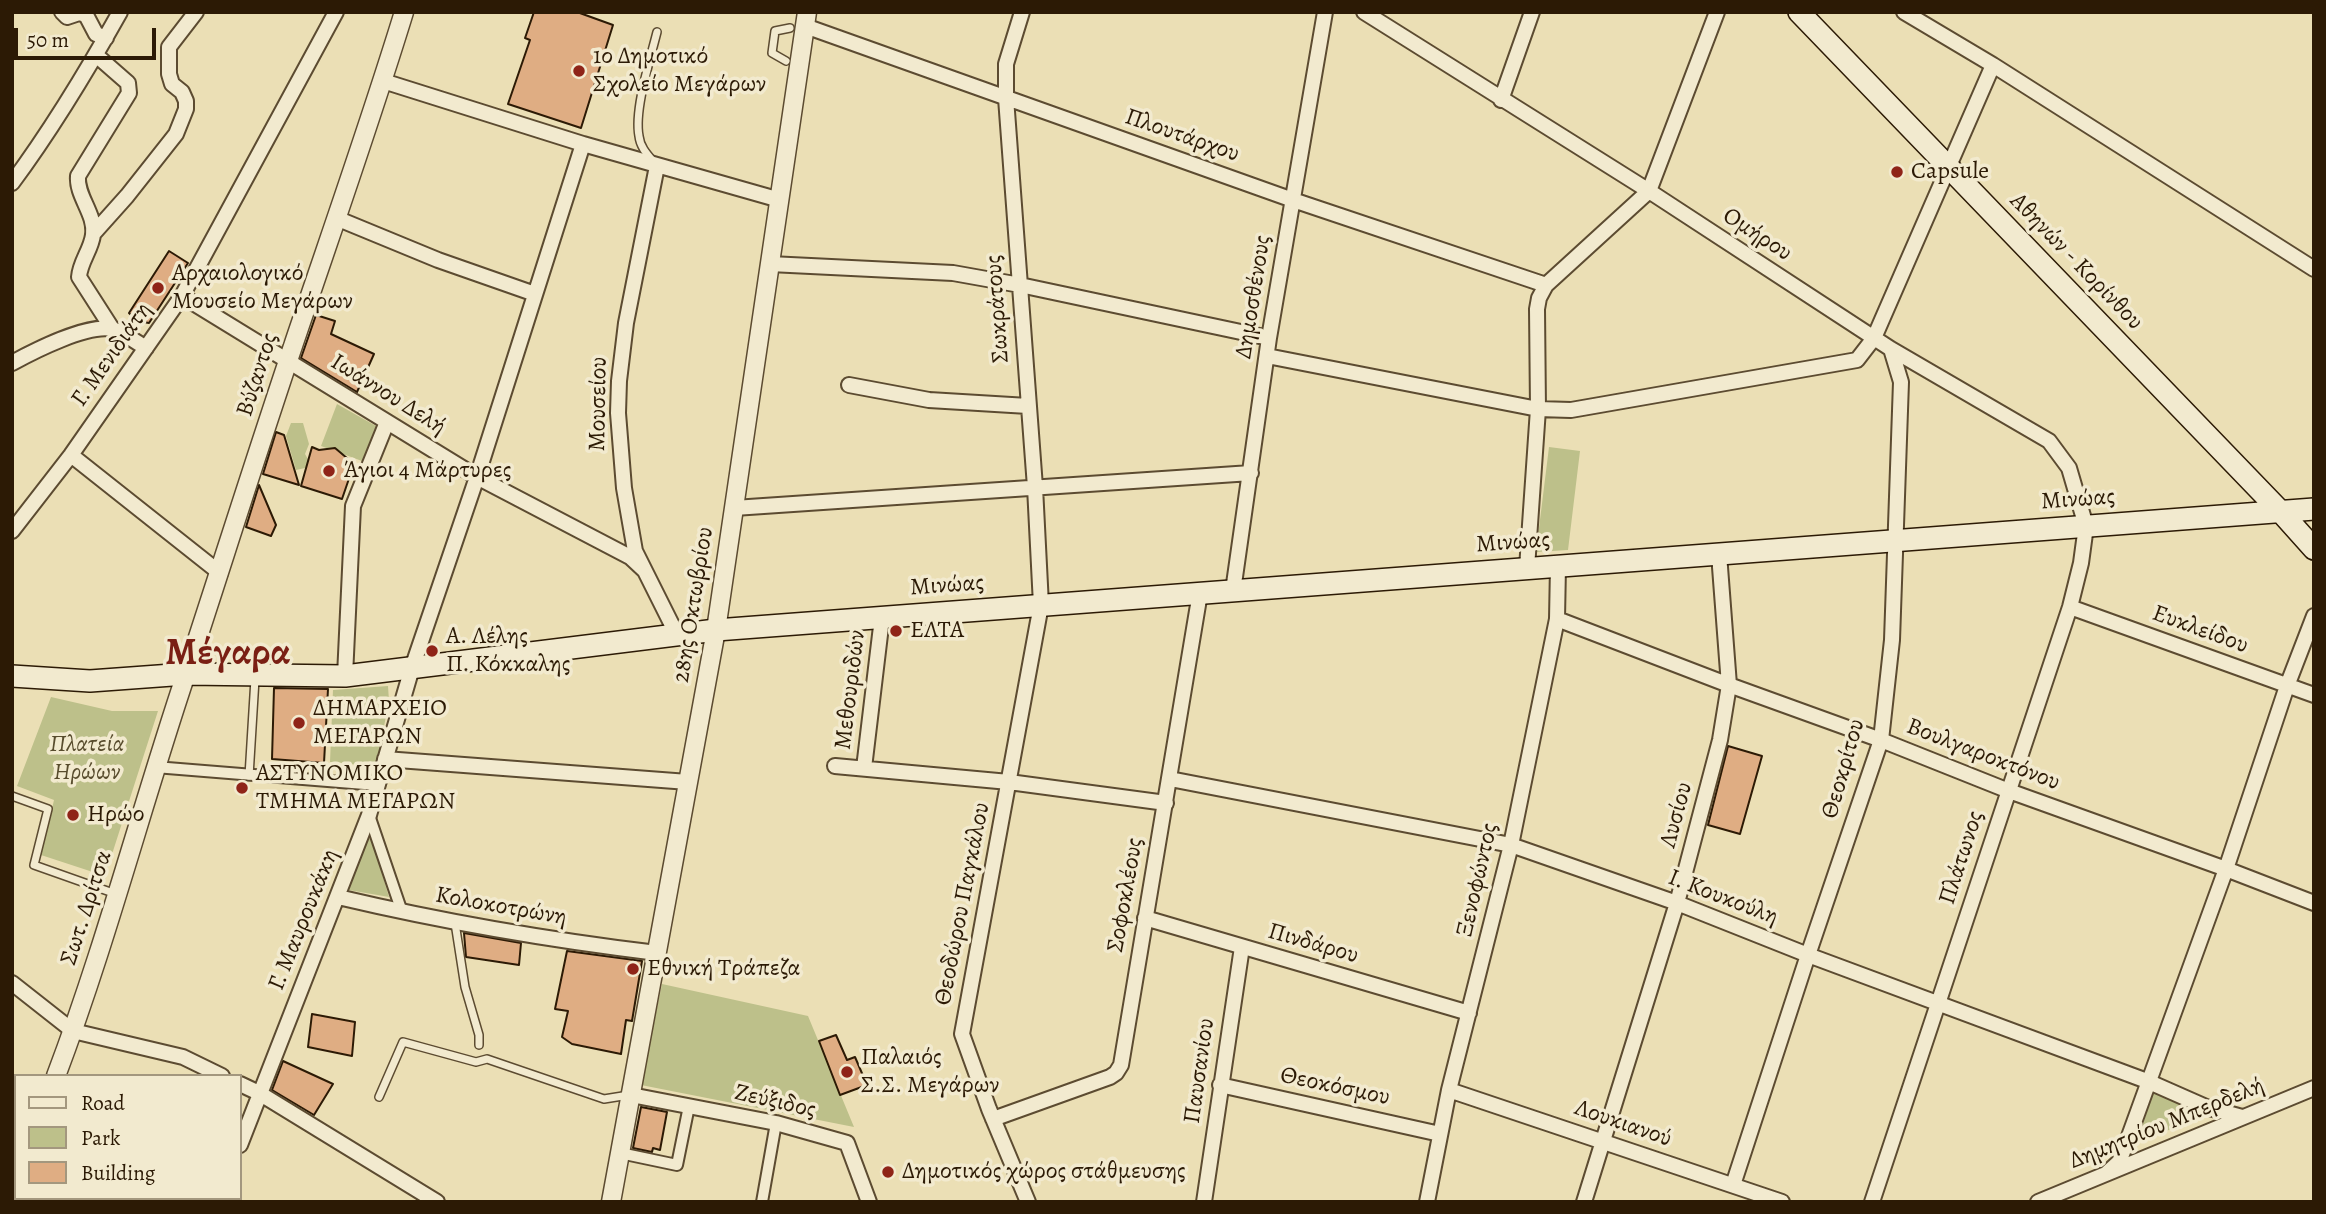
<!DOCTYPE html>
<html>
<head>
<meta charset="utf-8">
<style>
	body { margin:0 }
	#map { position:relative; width:2326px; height:1214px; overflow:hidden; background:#ebdfb5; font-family:Alegreya,serif }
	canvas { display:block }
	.frame { position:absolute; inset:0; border:14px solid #2c1a05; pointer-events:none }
	.legend { position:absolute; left:14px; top:1074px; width:228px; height:126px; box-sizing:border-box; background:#f2eacf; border:2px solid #a3977e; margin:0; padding:9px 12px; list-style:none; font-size:21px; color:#2c1a05 }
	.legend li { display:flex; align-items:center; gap:14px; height:35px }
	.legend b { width:35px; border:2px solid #a3977e }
	.scale { position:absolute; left:14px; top:28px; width:142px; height:32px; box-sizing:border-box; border:4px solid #2c1a05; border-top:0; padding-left:9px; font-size:21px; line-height:24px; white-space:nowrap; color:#2c1a05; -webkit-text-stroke:5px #f2eacf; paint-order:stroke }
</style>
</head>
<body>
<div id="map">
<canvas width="2326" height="1214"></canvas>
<div class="frame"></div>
<ul class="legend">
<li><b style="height:9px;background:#f2eacf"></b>Road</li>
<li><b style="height:19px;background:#bdc08a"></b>Park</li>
<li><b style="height:19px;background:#dfad83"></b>Building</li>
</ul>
<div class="scale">50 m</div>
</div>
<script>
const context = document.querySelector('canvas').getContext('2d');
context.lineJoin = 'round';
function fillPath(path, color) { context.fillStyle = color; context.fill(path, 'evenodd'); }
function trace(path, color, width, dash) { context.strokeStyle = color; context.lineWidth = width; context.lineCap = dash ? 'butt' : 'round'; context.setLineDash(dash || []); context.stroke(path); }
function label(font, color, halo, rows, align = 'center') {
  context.font = font + ' Alegreya,serif'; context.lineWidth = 7; context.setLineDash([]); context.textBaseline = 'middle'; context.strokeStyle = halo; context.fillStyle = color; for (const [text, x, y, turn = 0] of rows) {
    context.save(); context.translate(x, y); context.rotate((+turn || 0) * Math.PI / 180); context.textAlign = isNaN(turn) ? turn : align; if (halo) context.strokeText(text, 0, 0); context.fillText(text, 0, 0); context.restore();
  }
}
fillPath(new Path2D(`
	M337,404L376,426L362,461L321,446Z
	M291,423H303L309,444L305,454L309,461L305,468L296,470L286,436Z
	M1549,447L1580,451L1568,550L1536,552Z
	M388,686L389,701L376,767L330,762L333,690Z
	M51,697L112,711H158L105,876L41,855L54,800L17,786Z
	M362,838L371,839L374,847L389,897L343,889Z
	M662,984L808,1016L854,1127L641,1085Z
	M2153,1093L2200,1112L2202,1115L2140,1143V1133Z`), '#bdc08a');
const building = new Path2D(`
	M534,12H577L613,25L581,128L508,104L530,40L525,38Z
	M169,251L188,263L149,323L137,321L129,313Z
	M316,315L335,321L331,334L374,354L357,392L301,358Z
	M276,432L284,435L299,485L263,474Z
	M312,447L319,450L335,448L354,464L342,499L301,486Z
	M259,485L276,525L271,536L246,527Z
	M274,688L328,689L324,763L272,759Z
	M1728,746L1762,756L1740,834L1708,825Z
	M464,933L521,943L519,965L466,957Z
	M567,951L642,961L632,1021L626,1020L621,1054L572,1044L562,1037L568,1011L555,1009Z
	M312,1014L355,1022L352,1056L308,1047Z
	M836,1035L847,1060L855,1057L867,1085L840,1095L819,1041Z
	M283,1061L333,1084L314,1115L272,1090Z
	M641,1107L667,1112L660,1150L653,1148L652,1152L633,1148Z`);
fillPath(building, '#dfad83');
trace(building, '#2c1a05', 2);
const service = new Path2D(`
	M786,61L772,53L775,31L790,28
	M652,160C646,153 640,146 639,136C634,110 650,60 657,32
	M249,776L255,679
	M12,796L48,809L34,865L116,894
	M455,923L465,987L479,1035V1045
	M379,1097L403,1042L476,1062L487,1059L604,1099L629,1095`);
const pedestrian = new Path2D(`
	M155,767L377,785
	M369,815L402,912
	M620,1153L677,1165L689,1106
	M762,1202L776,1123`);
const minor = new Path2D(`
	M62,12L67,17L79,13L86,15L96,34L106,38
	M1022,12L1006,64V98L1035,487L1041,605L962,1034L989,1109L1028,1202
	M1364,12L1649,191L1891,349L2049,441L2069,468L2086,526L2081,563L2070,607L1872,1202
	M1904,12L1993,65L2314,269
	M805,26L1293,200L1546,285
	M96,55L128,83L129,93L78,176C76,196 96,214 93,235C91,250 80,262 79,277L113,330
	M383,81L583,144L780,200
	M1501,100L1532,12
	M657,166L626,323L619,381L618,413L624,488L635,551L677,635
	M12,183C52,129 87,71 120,12
	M336,218L438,260L535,294
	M93,234L127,196L176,134L186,109V101L182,92L172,84L169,74V47L196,12
	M770,264L953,273L1020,285L1269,338
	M182,296L477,477L630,557L645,571
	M1267,356L1538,409L1571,410L1857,360L1874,338L1993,65
	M12,363C34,351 87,324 112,329C123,332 136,342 146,348
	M849,385L929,400L1028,406
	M71,455L220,573
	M734,508L1251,473
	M12,531L71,455L182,296L336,12
	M1527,568L1538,409L1537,309L1539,298L1546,285L1649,191L1717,12
	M1233,591L1269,338L1325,12
	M2070,607L2314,695
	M1557,619L1729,685L1881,740L2009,791L2226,869L2314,903
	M345,676L353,506L387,422
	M385,759L688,782
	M835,766L1009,782L1166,803
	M864,768L882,618
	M1170,779L1511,845L1677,903L1808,955L2147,1081L2206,1107L2242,1117
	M338,897C444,922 549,940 657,953
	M1145,918L1469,1013
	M12,983L73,1031L183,1057L222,1076
	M240,1084L259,1093L437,1202
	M1220,1085L1440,1134
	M1449,1090L1782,1202
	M631,1095L776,1123L847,1143L869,1202
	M993,1119L1110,1077L1116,1073L1121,1065L1200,593
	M12,1133L16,1135
	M240,1145L369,815L412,668L477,477L583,144
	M2107,1173L2119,1162L2128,1139L2226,869L2287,686L2314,616
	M1733,1185L1808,955L1881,740L1892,640L1901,382L1891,349
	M219,1202L220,1198
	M1204,1202L1242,947
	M1427,1202L1449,1090L1511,845L1557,619L1558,566
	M1584,1202L1677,903L1720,740L1729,685L1719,554
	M2038,1202L2314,1088`);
const tertiary = new Path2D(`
	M56,1076C106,944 141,808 186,674C222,564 257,453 294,343C331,233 370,123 404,12
	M12,1201L16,1190
	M611,1202L716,630L807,12`);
const secondary = new Path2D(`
	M1799,12L2280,511L2314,549
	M12,676L90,681L186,674L345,676L716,630L2314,509`);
trace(service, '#5c4b31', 10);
trace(pedestrian, '#5c4b31', 14);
trace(minor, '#5c4b31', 18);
trace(tertiary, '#5c4b31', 21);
trace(secondary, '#2c1a05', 24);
trace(service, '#f2eacf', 7);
trace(pedestrian, '#f2eacf', 10);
trace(minor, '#f2eacf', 14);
trace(tertiary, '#f2eacf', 18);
trace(secondary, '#f2eacf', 21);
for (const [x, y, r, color] of [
	[579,71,7,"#8f2418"],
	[1897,172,7,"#8f2418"],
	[158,288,7,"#8f2418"],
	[329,471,7,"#8f2418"],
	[896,631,7,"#8f2418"],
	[432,651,7,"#8f2418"],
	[299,723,7,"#8f2418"],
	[242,788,7,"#8f2418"],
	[73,815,7,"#8f2418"],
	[633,969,7,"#8f2418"],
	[847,1072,7,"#8f2418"],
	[888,1172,7,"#8f2418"]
]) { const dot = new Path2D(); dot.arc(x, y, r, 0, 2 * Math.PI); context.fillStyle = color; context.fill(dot); trace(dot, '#f2eacf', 2.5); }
label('24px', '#2c1a05', '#f2eacf', [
	["1ο Δημοτικό",593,57],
	["Σχολείο Μεγάρων",593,85],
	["Capsule",1911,172],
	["Αρχαιολογικό",172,274],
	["Μουσείο Μεγάρων",172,302],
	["Άγιοι 4 Μάρτυρες",343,471],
	["ΕΛΤΑ",910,631],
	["Α. Λέλης",446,637],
	["Π. Κόκκαλης",446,665],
	["ΔΗΜΑΡΧΕΙΟ",313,709],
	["ΜΕΓΑΡΩΝ",313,737],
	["ΑΣΤΥΝΟΜΙΚΟ",256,774],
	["ΤΜΗΜΑ ΜΕΓΑΡΩΝ",256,802],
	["Ηρώο",87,815],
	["Εθνική Τράπεζα",647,969],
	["Παλαιός",861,1058],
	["Σ.Σ. Μεγάρων",861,1086],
	["Δημοτικός χώρος στάθμευσης",902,1172]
], 'left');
label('24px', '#2c1a05', '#f2eacf', [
	["Πλουτάρχου",1182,136,19],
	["Ομήρου",1757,235,33],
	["Αθηνών - Κορίνθου",2076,262,46],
	["Δημοσθένους",1254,297,-81],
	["Σωκράτους",998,309,-94],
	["Γ. Μενιδιάτη",112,355,-55],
	["Βύζαντος",258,375,-72],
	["Ιωάννου Δελή",388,395,32],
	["Μουσείου",599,404,-89],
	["Μινώας",2078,500,-4],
	["Μινώας",1513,543,-4],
	["Μινώας",947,586,-4],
	["28ης Οκτωβρίου",694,605,-81],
	["Ευκλείδου",2200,630,20],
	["Μεθουριδών",851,690,-83],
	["Βουλγαροκτόνου",1983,755,21],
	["Θεοκρίτου",1844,769,-74],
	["Λυσίου",1677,815,-75],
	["Πλάτωνος",1962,858,-72],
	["Ξενοφώντος",1478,880,-77],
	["Σοφοκλέους",1126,895,-80],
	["Ι. Κουκούλη",1723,898,21],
	["Θεοδώρου Παγκάλου",963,904,-79],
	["Κολοκοτρώνη",501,907,10],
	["Σωτ. Δρίτσα",87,908,-72],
	["Γ. Μαυρουκάκη",304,920,-68],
	["Πινδάρου",1313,944,16],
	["Παυσανίου",1200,1071,-82],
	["Θεοκόσμου",1335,1087,12],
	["Ζεύξιδος",775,1102,13],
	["Λουκιανού",1623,1124,19],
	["Δημητρίου Μπερδελή",2167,1124,-22]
]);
label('italic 24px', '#584c2d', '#f2eacf', [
	["Πλατεία",87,745],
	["Ηρώων",87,773]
]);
label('bold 38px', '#7a1f14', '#f2eacf', [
	["Μέγαρα",228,655]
]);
</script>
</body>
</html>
